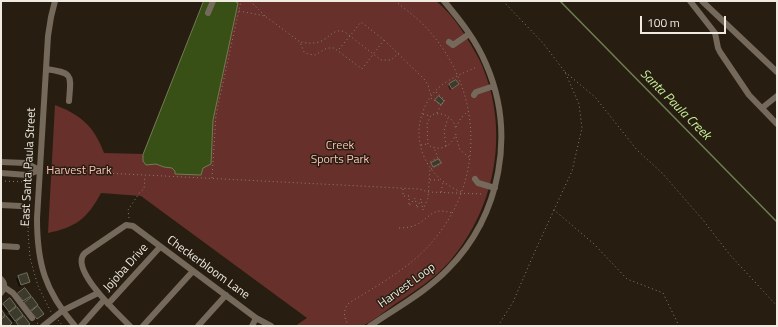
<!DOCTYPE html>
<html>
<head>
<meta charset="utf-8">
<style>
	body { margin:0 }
	#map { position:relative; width:778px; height:327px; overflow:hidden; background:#271e11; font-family:"Titillium Web",sans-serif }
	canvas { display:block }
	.frame { position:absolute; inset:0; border:2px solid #f0eae1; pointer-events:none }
	.scale { position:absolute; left:640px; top:16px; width:86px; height:18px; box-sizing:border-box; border:2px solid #f0eae1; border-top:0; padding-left:5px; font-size:12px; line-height:14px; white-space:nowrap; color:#f0eae1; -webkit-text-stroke:3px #271e11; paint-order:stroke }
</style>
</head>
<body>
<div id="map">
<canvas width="778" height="327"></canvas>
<div class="frame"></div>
<div class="scale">100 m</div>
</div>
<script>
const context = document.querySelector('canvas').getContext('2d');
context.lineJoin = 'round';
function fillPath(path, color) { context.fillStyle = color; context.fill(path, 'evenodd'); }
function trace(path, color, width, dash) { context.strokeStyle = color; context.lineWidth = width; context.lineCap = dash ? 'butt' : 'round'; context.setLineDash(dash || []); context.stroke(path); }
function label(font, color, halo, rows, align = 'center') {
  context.font = font + ' "Titillium Web",sans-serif'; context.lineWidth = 3; context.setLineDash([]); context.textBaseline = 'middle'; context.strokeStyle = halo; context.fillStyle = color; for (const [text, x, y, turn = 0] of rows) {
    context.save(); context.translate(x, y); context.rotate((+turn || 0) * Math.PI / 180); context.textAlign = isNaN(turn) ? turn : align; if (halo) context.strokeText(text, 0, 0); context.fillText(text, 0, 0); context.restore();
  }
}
fillPath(new Path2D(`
	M204,1H436C454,15 468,39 479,59C511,126 497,206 450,261C434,279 414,292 395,304C387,310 370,323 362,326C357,327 349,326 343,326C327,326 311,326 295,326L307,318L141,196L101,193C87,219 76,227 48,233L55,105C81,115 94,126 104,153L143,154Z`), '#68302a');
const water = new Path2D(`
	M204,1H234L238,3L213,120L211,164L203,168L201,175L175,174V171L172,168L164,167L156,164L146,165L143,161V155Z`);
fillPath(water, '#384f15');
trace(water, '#6f7e52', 1);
fillPath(new Path2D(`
	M450,85L456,86L450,90L448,86Z
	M18,277L29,282L19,287L16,279Z
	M10,299L13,308L6,313L1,307Z
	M10,314L20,317L13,322L8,316Z`), '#0007');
trace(new Path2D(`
	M560,1L777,222`), '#6f7e52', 1.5);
const building = new Path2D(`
	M456,80L459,84L452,89L449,84Z
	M439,96L444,101L441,105L435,100Z
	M439,159L441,163L433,167L431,163Z
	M27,273L30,282L21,285L18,276Z
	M25,288L31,296L23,301L17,294Z
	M32,297L38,305L30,311L24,303Z
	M10,298L16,306L9,312L3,304Z
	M38,306L44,314L37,319L31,312Z
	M17,307L23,315L15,321L9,313Z
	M1,309L5,315L1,318Z
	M6,316L12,323L9,326H2L1,320Z
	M24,316L30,324L27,326H19L16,322Z`);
fillPath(building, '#3c3a2a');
trace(building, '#716f5e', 1);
trace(new Path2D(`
	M250,1L265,16
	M503,1L543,43L565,72L579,104L582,128L572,171L554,210L594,244L627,279L663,293L679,326
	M239,11L265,16L300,42L304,52L308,54L315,55L327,48H334L362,69L384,40L361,22L350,36C336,23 331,38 319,42C312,44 306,43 300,42
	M384,40L424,79L428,85L431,96
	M339,49L350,36L381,60H391L399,53
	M565,72L595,97L637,150L662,173L703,220L730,255L777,306
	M436,92L445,100L441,105
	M431,98L441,105L437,113
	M423,114L430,116
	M456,127L461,118L468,111
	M456,134C451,147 440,152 428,145L427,124L431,115C443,111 454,117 456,130
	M456,137L460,150L470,158
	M421,145L427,144
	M446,146L444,131L448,118
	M427,164L438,157L434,148
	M431,169L442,163L438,158
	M105,173L419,189L428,192L483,194
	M212,178L216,115L241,1
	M430,180H440
	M1,181L28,182L29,183L32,182
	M29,183L30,198L28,232L30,258L38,286L51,312
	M403,189V196H409V206L415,198L417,208L421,199L423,210L428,198L430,169
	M441,192L443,183
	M461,192C422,175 406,133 431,96C442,81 461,74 477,67
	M129,218L128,210L140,192L144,189L145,176
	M399,228C406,228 412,227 418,224C431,216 433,207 452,213
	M58,320L63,326
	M34,326L38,323
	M349,326C344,318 342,311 349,303C378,285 410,268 432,242C485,181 483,94 431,33C421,21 408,11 395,1
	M498,326L513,302L536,249L554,210`), '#867f74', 1, [1, 3]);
trace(new Path2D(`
	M55,1L51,17L48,36L37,218C37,264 45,291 75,326
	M690,1L715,33L718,48L720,52L749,95L777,124
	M702,1L777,72
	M208,13L213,1
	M449,42L453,45L469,34
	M46,69C74,73 71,75 69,101
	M474,95L476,92L494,86
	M762,108L777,96
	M1,162L26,163L39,170
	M1,173L27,175L39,170
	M475,179L478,183L495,188
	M1,205L20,206
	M1,246L17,247
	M1,279C5,283 5,288 1,293
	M4,287L13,293L32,318
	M108,304L160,247
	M43,326L62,311L98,293
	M81,326L104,300
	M130,326C119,315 68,268 85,253L126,225L133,226L256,318L271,326
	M143,326L193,271
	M198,326L226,295
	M252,326L256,318
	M370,326C396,308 426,292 448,269C501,215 516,133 486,64C476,40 460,20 444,1`), '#74695a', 6);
label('12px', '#fdc1b9', '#271e11', [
	["Creek",340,146],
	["Sports Park",340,160],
	["Harvest Park",79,171]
]);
label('12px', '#f0eae1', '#271e11', [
	["East Santa Paula Street",29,167,-87],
	["Jojoba Drive",126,268,-48],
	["Checkerbloom Lane",208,268,36],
	["Harvest Loop",407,286,-36]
]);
label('italic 13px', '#c6ed98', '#271e11', [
	["Santa Paula Creek",675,105,45]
]);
</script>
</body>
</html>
